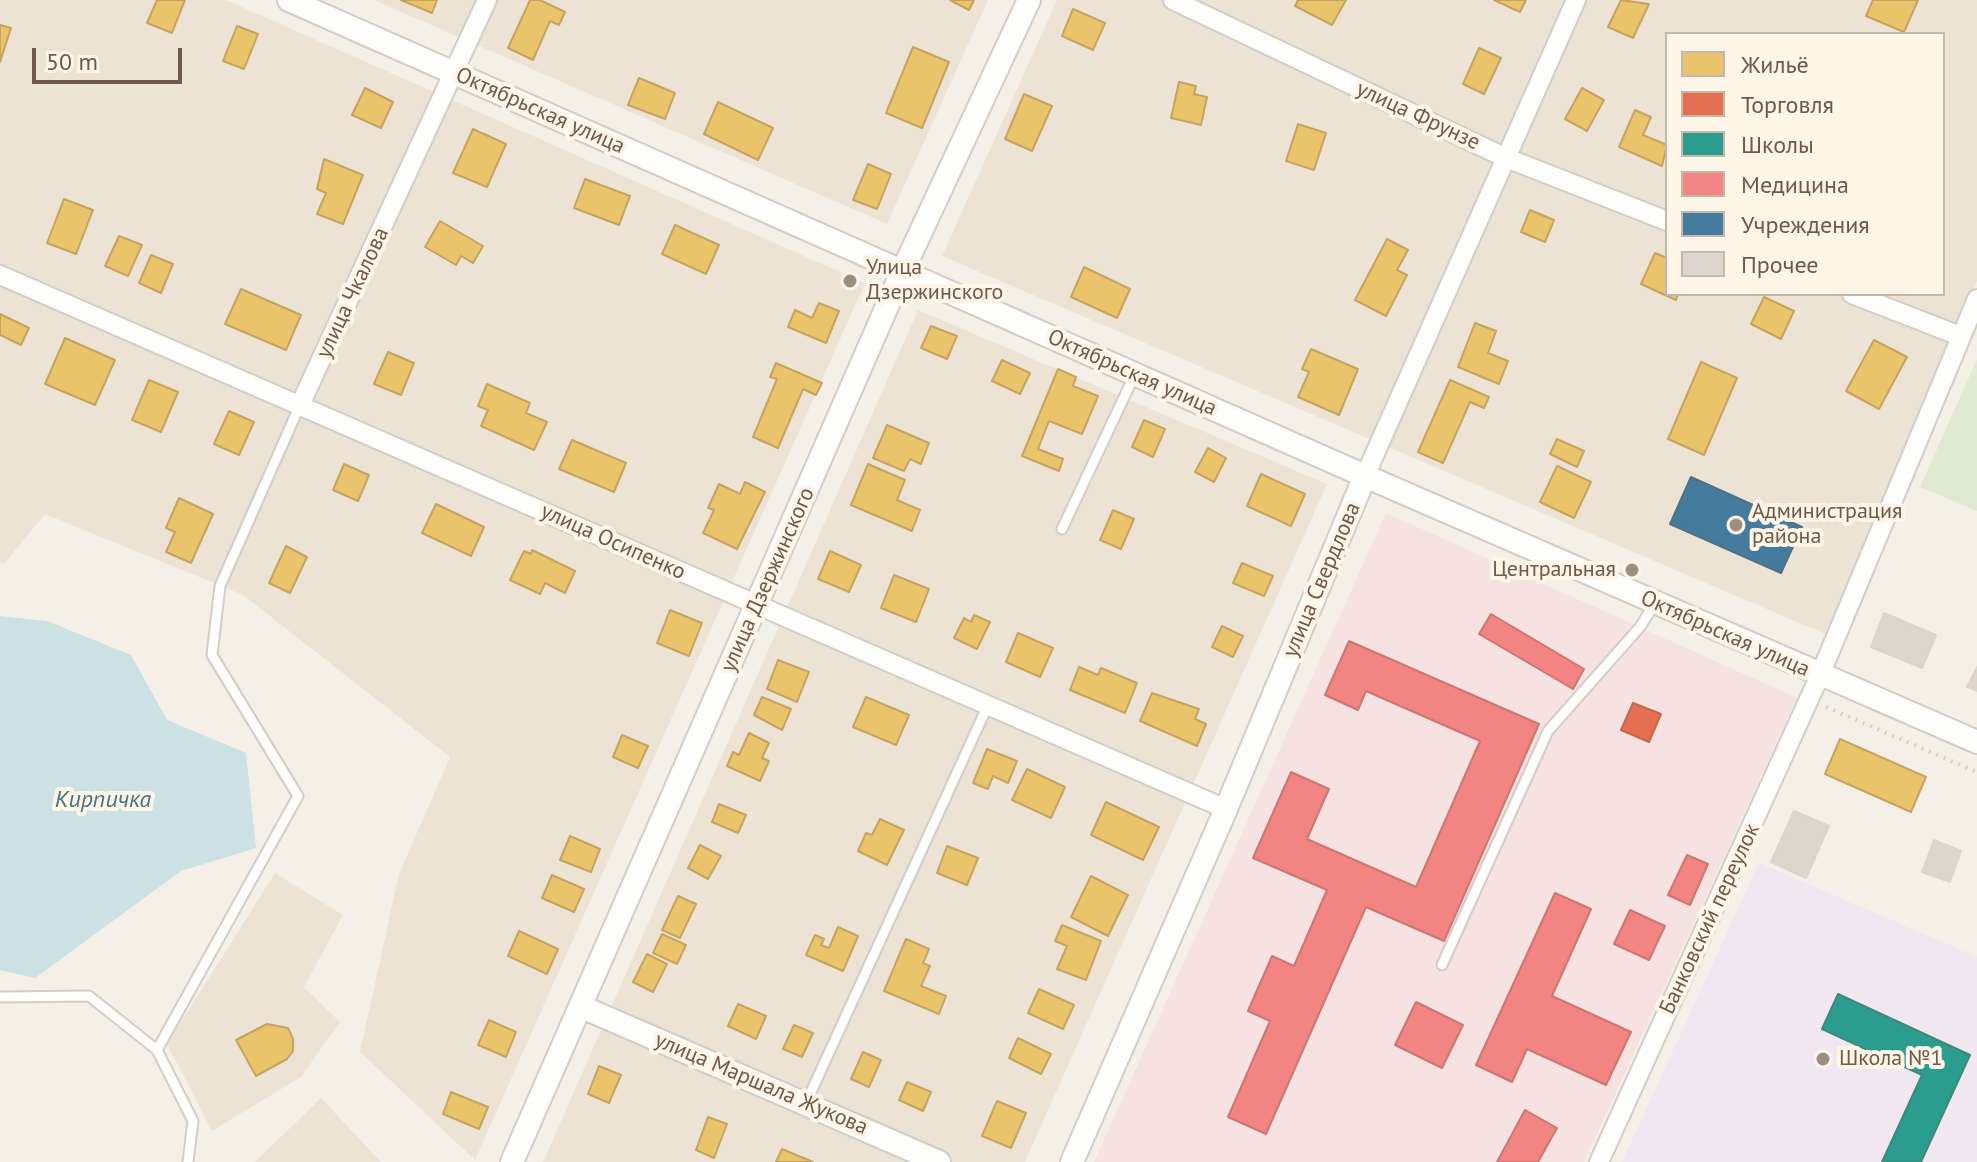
<!DOCTYPE html>
<html>
<head>
<meta charset="utf-8">
<style>
	body { margin:0 }
	#map { position:relative; width:1977px; height:1162px; overflow:hidden; background:#f4f0e8; font-family:"PT Sans",sans-serif }
	canvas { display:block }
	.legend { position:absolute; left:1665px; top:32px; width:280px; height:264px; box-sizing:border-box; background:#fdf6e8; border:2px solid #c5b7a9; margin:0; padding:10px 14px; list-style:none; font-size:24px; color:#70594b }
	.legend li { display:flex; align-items:center; gap:16px; height:40px }
	.legend b { width:40px; border:2px solid #c5b7a9 }
	.scale { position:absolute; left:32px; top:48px; width:150px; height:36px; box-sizing:border-box; border:4px solid #70594b; border-top:0; padding-left:10px; font-size:24px; line-height:28px; white-space:nowrap; color:#70594b; -webkit-text-stroke:6px #fdf6e8; paint-order:stroke }
</style>
</head>
<body>
<div id="map">
<canvas width="1977" height="1162"></canvas>
<ul class="legend">
<li><b style="height:22px;background:#e9c46a"></b>Жильё</li>
<li><b style="height:22px;background:#e76f51"></b>Торговля</li>
<li><b style="height:22px;background:#2a9d8f"></b>Школы</li>
<li><b style="height:22px;background:#f28482"></b>Медицина</li>
<li><b style="height:22px;background:#457b9d"></b>Учреждения</li>
<li><b style="height:22px;background:#ddd6ce"></b>Прочее</li>
</ul>
<div class="scale">50 m</div>
</div>
<script>
const context = document.querySelector('canvas').getContext('2d');
context.lineJoin = 'round';
function fillPath(path, color) { context.fillStyle = color; context.fill(path, 'evenodd'); }
function trace(path, color, width, dash) { context.strokeStyle = color; context.lineWidth = width; context.lineCap = dash ? 'butt' : 'round'; context.setLineDash(dash || []); context.stroke(path); }
function label(font, color, halo, rows, align = 'center') {
  context.font = font + ' "PT Sans",sans-serif'; context.lineWidth = 8; context.setLineDash([]); context.textBaseline = 'middle'; context.strokeStyle = halo; context.fillStyle = color; for (const [text, x, y, turn = 0] of rows) {
    context.save(); context.translate(x, y); context.rotate((+turn || 0) * Math.PI / 180); context.textAlign = isNaN(turn) ? turn : align; if (halo) context.strokeText(text, 0, 0); context.fillText(text, 0, 0); context.restore();
  }
}
fillPath(new Path2D(`
	M0,0H226L865,283L475,1160L360,1052L399,874L450,757L243,595L45,514L4,564L0,563Z
	M374,0H988L887,224Z
	M1057,0H1977V281L1825,634L942,256ZM1667,34H1943V294H1667Z
	M918,310L1327,484L1025,1162H543Z
	M275,873L343,915L304,987L340,1022L301,1077L212,1131L167,1044Z
	M321,1098L381,1162H255Z`), '#ede3d5');
fillPath(new Path2D(`
	M1759,863L1977,957V1162H1622Z`), '#f1e7f0');
fillPath(new Path2D(`
	M1386,513L1797,698L1584,1162H1094Z`), '#f6e2e0');
fillPath(new Path2D(`
	M1977,359V511L1920,487Z`), '#e0ead3');
fillPath(new Path2D(`
	M0,616L47,621L131,655L167,720L246,753L256,848L181,871L35,978L0,970Z`), '#cbe1e4');
const homes = new Path2D(`
	M157,0H185L172,33L147,23Z
	M401,0H437L432,13Z
	M530,0H540L565,12L559,25L550,21L533,60L508,48Z
	M950,0H974L969,10Z
	M1298,0H1346L1332,25L1295,6Z
	M1494,0H1526L1520,12Z
	M1621,0L1649,4L1633,38L1608,27Z
	M1873,0H1918L1904,32L1866,16Z
	M1073,9L1105,23L1093,50L1062,36Z
	M0,25L11,28L0,62Z
	M237,26L258,34L244,69L223,61Z
	M913,47L949,62L922,128L886,113Z
	M1479,48L1501,58L1484,94L1463,84Z
	M639,78L675,93L665,119L628,105Z
	M1179,82L1196,86L1194,94L1207,97L1201,125L1171,118Z
	M365,88L393,102L381,128L352,115Z
	M1582,88L1604,100L1587,131L1565,119Z
	M1024,94L1052,106L1032,151L1005,139Z
	M718,102L773,128L758,160L704,134Z
	M1635,110L1651,117L1643,135L1667,145L1662,166L1619,147Z
	M1298,124L1326,133L1314,170L1286,161Z
	M473,129L506,144L487,187L453,173Z
	M324,159L363,175L343,224L317,214L326,193L317,189Z
	M868,164L891,174L877,209L853,200Z
	M585,179L630,196L619,225L574,208Z
	M64,199L93,210L76,254L47,243Z
	M1530,210L1554,220L1545,242L1521,232Z
	M440,221L483,246L473,263L461,256L456,265L425,247Z
	M675,225L719,245L706,274L662,254Z
	M119,236L142,245L128,276L105,266Z
	M1387,239L1408,250L1397,270L1407,275L1386,316L1355,300Z
	M1655,253L1667,258V294H1678L1676,300L1641,284Z
	M151,255L173,264L161,293L139,283Z
	M1084,267L1130,289L1117,318L1071,297Z
	M241,289L301,315L286,350L225,324Z
	M1764,297L1794,311L1781,339L1751,324Z
	M819,303L839,311L826,343L788,327L795,310L812,318Z
	M0,314L29,328L21,345L0,335Z
	M1475,323L1496,331L1488,353L1508,361L1499,384L1458,367Z
	M931,326L957,336L947,359L921,348Z
	M65,338L115,360L95,405L45,384Z
	M1874,340L1907,357L1879,409L1846,391Z
	M1311,349L1358,369L1339,415L1298,397L1309,372L1302,369Z
	M388,352L414,363L401,395L374,384Z
	M1002,360L1030,373L1020,394L992,381Z
	M1701,362L1737,378L1704,455L1668,439Z
	M776,363L822,383L816,395L803,389L778,448L753,437L777,379L770,377Z
	M1058,369L1076,377L1073,386L1098,396L1082,434L1049,421L1038,449L1063,459L1059,471L1022,456Z
	M149,380L178,392L161,432L132,420Z
	M1450,380L1489,397L1484,408L1470,402L1443,463L1418,452Z
	M487,384L530,403L526,413L547,422L534,450L481,426L488,410L478,406Z
	M229,411L254,422L239,455L214,444Z
	M1144,420L1165,429L1153,457L1132,447Z
	M887,425L929,443L921,464L910,459L904,471L873,458Z
	M1557,439L1584,451L1577,467L1550,454Z
	M572,440L626,463L614,492L559,469Z
	M1208,448L1226,458L1214,482L1195,472Z
	M344,464L369,475L358,501L333,490Z
	M868,464L905,480L897,500L920,510L912,531L851,505Z
	M1557,466L1591,482L1574,518L1540,502Z
	M1261,474L1305,494L1291,526L1247,506Z
	M745,482L765,492L737,549L703,533L714,510L708,508L719,484L740,494Z
	M179,498L213,514L191,563L166,552L175,532L166,528Z
	M436,504L484,527L471,556L422,533Z
	M1113,510L1134,519L1121,549L1100,540Z
	M286,546L307,557L290,593L269,583Z
	M532,550L575,571L565,593L545,583L540,594L510,580L524,551L531,554Z
	M830,551L861,565L849,592L818,579Z
	M1242,563L1273,576L1264,596L1233,583Z
	M894,575L929,589L916,622L881,608Z
	M670,610L702,623L689,656L657,643Z
	M974,615L990,622L977,649L954,638L964,618L971,622Z
	M1222,626L1243,636L1233,657L1212,647Z
	M1018,633L1053,648L1040,677L1006,662Z
	M778,660L809,672L797,702L767,689Z
	M1079,667L1098,675L1101,668L1137,683L1125,713L1070,690Z
	M1152,693L1199,709L1195,719L1206,724L1197,746L1140,721Z
	M762,697L791,709L782,730L754,715Z
	M866,697L909,715L896,745L853,727Z
	M749,733L769,743L762,758L769,761L760,781L727,766L733,752L739,755Z
	M622,735L648,746L638,768L613,757Z
	M1840,739L1926,777L1911,812L1825,774Z
	M987,749L1017,761L1008,783L993,776L988,789L973,783Z
	M1027,769L1065,787L1051,818L1012,800Z
	M1106,802L1159,827L1143,860L1091,835Z
	M719,804L746,815L738,833L712,822Z
	M880,819L904,830L887,865L858,851L866,833L872,835Z
	M570,836L600,849L591,872L560,860Z
	M700,845L721,856L708,879L688,868Z
	M947,846L978,858L967,885L937,873Z
	M552,875L584,889L574,912L542,898Z
	M1091,876L1128,895L1108,936L1071,917Z
	M678,896L696,904L680,938L662,930Z
	M1062,925L1101,941L1086,980L1057,969L1067,946L1055,941Z
	M838,927L858,936L843,971L806,955L815,935L824,939L821,945L829,948Z
	M519,931L558,949L547,974L508,956Z
	M662,934L686,945L677,964L653,953Z
	M906,939L929,949L923,963L930,966L921,986L946,996L939,1014L884,991Z
	M647,954L667,964L653,992L633,982Z
	M1039,989L1074,1005L1063,1029L1028,1013Z
	M738,1004L766,1016L756,1039L728,1026Z
	M489,1020L516,1032L506,1057L478,1045Z
	M267,1024L288,1028L293,1039V1051L287,1059L256,1076L236,1040Z
	M794,1025L813,1033L802,1057L783,1049Z
	M1018,1038L1051,1054L1041,1074L1009,1058Z
	M863,1052L881,1060L869,1087L851,1079Z
	M599,1066L621,1075L609,1103L588,1094Z
	M907,1082L931,1092L923,1111L899,1100Z
	M451,1092L488,1107L479,1129L443,1114Z
	M997,1101L1026,1113L1011,1148L982,1136Z
	M708,1117L727,1124L714,1158L696,1150Z
	M782,1149L813,1162H776Z`);
fillPath(homes, '#e9c46a');
trace(homes, '#c5a461', 2);
const shops = new Path2D(`
	M1633,703L1661,714L1649,742L1621,730Z`);
fillPath(shops, '#e76f51');
trace(shops, '#c3684f', 2);
const schools = new Path2D(`
	M1838,994L1970,1055L1921,1162H1882L1922,1075L1822,1029Z`);
fillPath(schools, '#2a9d8f');
trace(schools, '#3f897b', 2);
const health = new Path2D(`
	M1491,614L1584,669L1573,689L1479,634Z
	M1349,641L1539,724L1444,941L1366,907L1266,1134L1228,1117L1270,1021L1248,1011L1272,956L1294,966L1327,890L1253,858L1291,772L1329,789L1307,839L1416,887L1480,741L1366,691L1358,710L1325,695Z
	M1687,855L1708,864L1690,905L1668,895Z
	M1555,893L1591,909L1552,996L1631,1032L1606,1085L1527,1049L1512,1082L1476,1065Z
	M1630,910L1665,926L1649,960L1614,944Z
	M1416,1002L1463,1025L1442,1068L1395,1045Z
	M1525,1110L1557,1128L1538,1162H1497Z`);
fillPath(health, '#f28482');
trace(health, '#cb7772', 2);
const public = new Path2D(`
	M1691,477L1802,527L1781,573L1670,524Z`);
fillPath(public, '#457b9d');
trace(public, '#527184', 2);
const building = new Path2D(`
	M1884,613L1936,635L1922,668L1871,647Z
	M1977,667V691L1967,687Z
	M1794,811L1829,826L1806,878L1771,862Z
	M1934,840L1961,851L1950,882L1922,872Z`);
fillPath(building, '#ddd6ce');
trace(building, '#ddd4cb', 2);
const service = new Path2D(`
	M1062,529L1135,374
	M1442,965L1548,731L1640,627L1655,603
	M0,997L89,996L157,1050L193,1121L188,1162
	M157,1050L298,796L212,655L220,586L300,405
	M806,1103L988,705`);
const minor = new Path2D(`
	M1173,0L1504,157L1667,221
	M0,275L1226,809
	M1852,294L1960,336
	M300,405L487,0
	M1365,476L1576,0
	M1599,1162L1820,675L1977,299`);
const tertiary = new Path2D(`
	M289,0L1365,476L1977,742
	M582,1007L939,1162
	M512,1162L903,270L1029,0
	M1072,1162L1226,809L1365,476`);
trace(service, '#d3cdc6', 13);
trace(minor, '#d3cdc6', 22);
trace(tertiary, '#d3cdc6', 26);
trace(new Path2D(`
	M1826,707L1977,772`), '#d6cfca', 4, [2, 6]);
trace(service, '#fdfdfc', 9);
trace(minor, '#fdfdfc', 18);
trace(tertiary, '#fdfdfc', 22);
for (const [x, y, r, color] of [
	[850,281,8,"#9e8e82"],
	[1736,525,8,"#9e8e82"],
	[1632,570,8,"#9e8e82"],
	[1823,1059,8,"#9e8e82"]
]) { const dot = new Path2D(); dot.arc(x, y, r, 0, 2 * Math.PI); context.fillStyle = color; context.fill(dot); trace(dot, '#fdf6e8', 3); }
label('22px', '#70594b', '#fdf6e8', [
	["Октябрьская улица",540,111,24],
	["улица Фрунзе",1418,116,25],
	["улица Чкалова",353,293,-65],
	["Октябрьская улица",1132,373,24],
	["улица Осипенко",613,542,24],
	["улица Дзержинского",768,580,-66],
	["улица Свердлова",1322,580,-67],
	["Октябрьская улица",1725,634,24],
	["Банковский переулок",1710,919,-65],
	["улица Маршала Жукова",761,1084,23]
]);
label('22px', '#70594b', '#fdf6e8', [
	["Улица",866,268],
	["Дзержинского",866,293],
	["Администрация",1752,512],
	["района",1752,537],
	["Центральная",1616,570,"right"],
	["Школа №1",1839,1059]
], 'left');
label('italic 24px', '#477582', '#fdf6e8', [
	["Кирпичка",103,800]
]);
</script>
</body>
</html>
